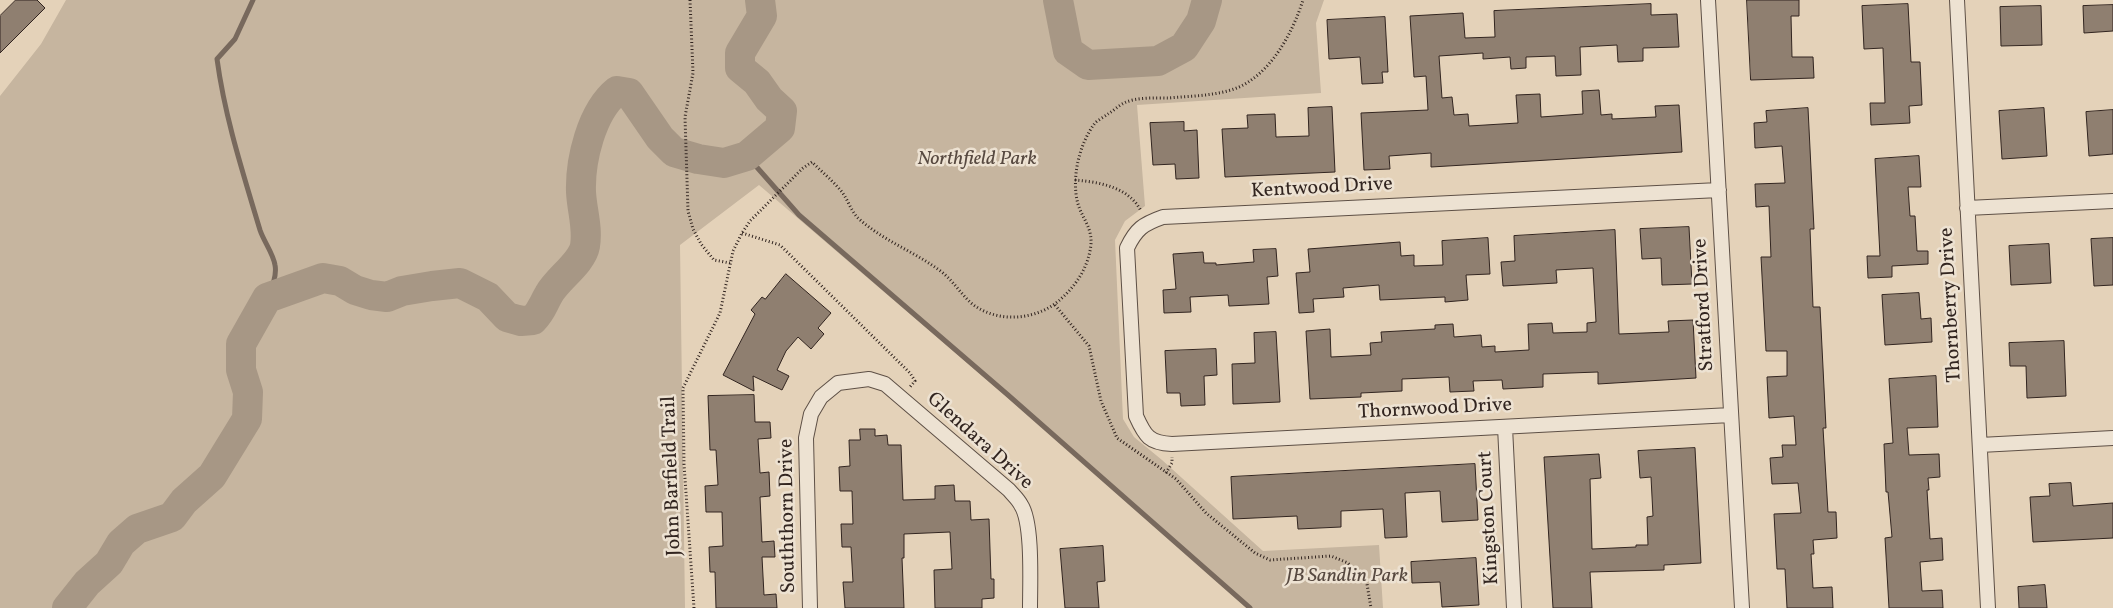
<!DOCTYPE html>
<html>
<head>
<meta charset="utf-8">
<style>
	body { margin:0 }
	canvas { display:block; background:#e4d2b9 }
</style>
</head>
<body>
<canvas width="2113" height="608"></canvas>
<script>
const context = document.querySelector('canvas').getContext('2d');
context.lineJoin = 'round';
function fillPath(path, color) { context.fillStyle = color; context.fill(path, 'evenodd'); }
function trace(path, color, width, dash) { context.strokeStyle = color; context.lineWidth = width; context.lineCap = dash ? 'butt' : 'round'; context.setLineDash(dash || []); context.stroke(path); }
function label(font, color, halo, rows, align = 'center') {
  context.font = font + ' Vollkorn,serif'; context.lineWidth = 5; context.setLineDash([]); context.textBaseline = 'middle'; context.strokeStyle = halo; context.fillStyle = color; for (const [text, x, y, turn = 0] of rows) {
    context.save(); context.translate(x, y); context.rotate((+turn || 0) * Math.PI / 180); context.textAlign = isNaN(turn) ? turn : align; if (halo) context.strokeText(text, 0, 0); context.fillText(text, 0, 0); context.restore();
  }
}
fillPath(new Path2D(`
	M66,0H1324L1316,23L1321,93L1137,105L1145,206L1125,221L1115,240L1123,419L1134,437L1162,460L1263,551L1379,545L1383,608H1249L1132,504L759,185L680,245L685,608H0V96L41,44Z`), '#c6b59f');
trace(new Path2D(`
	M253,0L235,39L217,59C225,118 243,173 260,230C264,242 273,253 275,265C277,275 272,289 267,298
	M747,156L799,215L1008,395L1250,608`), '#78695d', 5);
trace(new Path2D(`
	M1058,0L1068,51L1088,65L1158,61L1184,47L1201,21L1207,0
	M67,608L87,583L109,563L121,543L137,529L172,517L184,501L212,476L247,419L248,392L241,370V344L267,298L323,278L340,281L355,290L371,295L387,297L402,291L432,286L460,283L488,297L507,317L521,321L533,320C543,309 542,306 549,294C557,279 582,263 585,246C588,227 582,211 581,192C580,161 591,112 617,91L629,93L660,138L674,152L698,159L724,163L747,156L780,128L782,111L769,99L757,82L740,68V53L762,16L760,0`), '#a79785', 30);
const building = new Path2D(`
	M16,0H37L45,8L0,53V16Z
	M1747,0H1799V16H1791L1792,57H1813L1814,78L1751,80Z
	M1651,4V15L1677,14L1679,47L1643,48V61L1618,62L1617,45L1580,47L1581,75L1556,76L1555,56L1526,57V68L1511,69L1510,57L1483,59V53L1439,56L1442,98L1452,97L1454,115L1468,114L1469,126L1518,123L1516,95L1540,94L1541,117L1583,114L1582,91L1599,90L1601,115L1612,114V119L1656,117L1655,106L1679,105L1682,152L1431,167V153L1389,156L1390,169L1364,170L1361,113L1428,110L1426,76L1414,77L1410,16L1463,13L1465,38L1495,37L1494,11Z
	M1908,4L1911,62H1920L1922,105L1909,106L1910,123L1871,125L1870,103H1885L1883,48L1864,49L1862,6Z
	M2113,5V31L2084,33L2083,6Z
	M2041,6L2042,45L2001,46L2000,7Z
	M1385,17L1388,72H1382L1383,83L1362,84L1360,57L1329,59L1327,20Z
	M1332,107L1335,172L1225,177L1222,129L1248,128L1247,115L1275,114L1276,137L1309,136L1308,108Z
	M1808,108L1814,229H1810L1813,307H1820L1826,428H1823L1828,512H1836L1837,538L1813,540L1814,554H1811L1813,588L1832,587L1833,608H1787L1785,569H1777L1774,514L1801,513L1798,483L1772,484L1770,458L1783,457L1782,445H1796L1794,416L1769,418L1767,377L1787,376V351H1766L1761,257H1771L1769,206L1756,207L1755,184L1785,183L1782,146L1755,148L1754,123L1767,122L1766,111Z
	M2044,108L2047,156L2002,159L1999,111Z
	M2113,110V154L2089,156L2086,112Z
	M1184,122V131L1197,130L1199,178L1176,179L1175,164L1153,165L1150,123Z
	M1919,156L1921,187H1908L1910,216H1915L1917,251H1928V264L1892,266V277L1868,278L1867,256H1880L1875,159Z
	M1689,227L1692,284L1662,285L1661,258L1642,259L1640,229Z
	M1615,230L1619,334L1669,332L1668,321L1693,320L1696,378L1598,384V372L1543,374V387L1503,389L1502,380L1473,381L1474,391L1450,392L1449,377L1402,379V391L1361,393V397L1310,399L1306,331L1330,329L1331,357L1371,355L1370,343L1382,342L1381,332L1435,329V325L1453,324L1454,337L1481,335L1482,347L1495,346V352L1529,350L1528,324L1552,323L1553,333L1587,332V323L1596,322L1593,268L1556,270L1557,283L1503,286L1501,262L1515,261L1514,236Z
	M1488,238L1490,274L1466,275L1468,300L1445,302V297L1380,300L1379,285L1343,288L1344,297L1313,299L1314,312L1299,313L1296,273L1310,272L1308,249L1400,242L1401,256L1414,255V266L1443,265L1442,241Z
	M2113,238V285L2094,286L2091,239Z
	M2049,244L2051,283L2011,285L2009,246Z
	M1276,249L1278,276L1267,277L1269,304L1229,306L1228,295L1190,297L1191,312L1164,313L1163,290L1176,289L1173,254L1203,252L1204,263H1216V265L1254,262L1253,250Z
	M786,274L831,313L818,328L824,334L811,349L798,337L786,351L777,370L789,376L782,390L753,376L754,391L723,375L755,314L751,310L762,297L765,299Z
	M1919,293L1921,319L1931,318L1932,342L1885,345L1882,295Z
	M1276,332L1280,402L1233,404L1232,364L1255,363L1254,333Z
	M2064,341L2066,396L2027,398L2026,366H2010L2009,343Z
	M1216,349L1217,375L1204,376L1205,405L1181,406L1180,393H1167L1165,351Z
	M1936,376L1938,427L1907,428L1909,455L1939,454L1940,477L1928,478L1929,490H1927L1930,539L1942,538L1943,560L1920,562L1922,591L1942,590L1943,608H1889L1885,538L1892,537L1888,492H1886L1884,444L1893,443L1889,379Z
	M754,395L755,422H770L771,438L758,439L760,473L769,472L770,496L760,497L762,542L774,541L775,557H762L764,595L776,594L777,608H716L715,572H710L709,547L723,546L722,512H706L705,486L718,485L716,450H710L708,396Z
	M860,429H875V436L887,435L888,445H901L903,500L935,499V486L954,485L955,501H970L971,520L989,519L991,579H994V598L982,599V608H935L934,570L952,569L950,532L904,534V558H902L904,608H845L843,582H853L851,547H842L841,524H853L852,491H840L839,467L850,466L849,440H860Z
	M1695,448L1701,563L1664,565V570L1590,572L1592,608H1553L1544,457L1599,454L1601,478L1590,479L1592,549L1636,547V545H1648L1647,517L1653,516L1651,477L1640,478L1638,451Z
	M1475,464L1478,520L1442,522L1440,491L1405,493L1407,537L1385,538L1383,509L1341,511V527L1298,529L1297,516L1233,519L1231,477Z
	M2071,483L2073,506L2113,503V538L2033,542L2030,497L2050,496L2049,484Z
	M1103,546L1105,581L1097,582L1099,608H1065L1060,549Z
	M1476,558L1479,605L1442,607L1440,582L1412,583L1411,562Z
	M2045,585L2047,608H2019L2018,587Z`);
fillPath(building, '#8f7f70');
trace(building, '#322520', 1);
const street = new Path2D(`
	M1708,0L1742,608
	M1957,0L1988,608
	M1719,190L1163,217C1143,224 1136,229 1127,248L1136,416C1145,436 1149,443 1172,444L1731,415
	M1967,208L2113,201
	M1505,427L1514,608
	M1980,445L2113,438
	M810,608L806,438L811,414L821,397L838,383L869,379L885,384L1009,490C1013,495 1018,499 1021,505C1033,523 1030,584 1030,608`);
trace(street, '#5e5046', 16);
trace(new Path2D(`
	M690,0L693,73L685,117L688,211L693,229L701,244L714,260L730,263
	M1075,180C1099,182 1129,187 1141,211
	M742,233L780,245L910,373L915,381L910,387
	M1055,305L1089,346L1101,401L1117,438L1176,479L1206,513L1255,553L1270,560L1331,556L1348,563L1367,584L1371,608
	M1166,473L1172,463V457
	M694,608L684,464L683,388L720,313L733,251L742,233L750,221L803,168L812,162C822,172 833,181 842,192C848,200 851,211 858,218C882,240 913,251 939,270C952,279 960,293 971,303C998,325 1040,320 1063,297C1078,283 1089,265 1091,244C1092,227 1082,218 1078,204C1071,179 1079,144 1095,123C1098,120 1104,117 1108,114C1113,111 1118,106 1124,103C1136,97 1156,98 1169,98C1190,96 1211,96 1231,90C1268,79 1292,35 1303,0`), '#322520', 3, [1, 2.5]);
trace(street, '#ede2d2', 14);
label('italic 20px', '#574940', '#ede2d2', [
	["Northfield Park",977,160],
	["JB Sandlin Park",1347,577]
]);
label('20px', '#322520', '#ede2d2', [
	["Kentwood Drive",1322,189,-3],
	["Stratford Drive",1705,305,-93],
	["Thornberry Drive",1952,305,-93],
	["Thornwood Drive",1435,410,-3],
	["Glendara Drive",979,442,42],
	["John Barfield Trail",673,476,-92],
	["Souththorn Drive",789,516,-91],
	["Kingston Court",1490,518,-93]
]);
</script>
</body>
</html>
